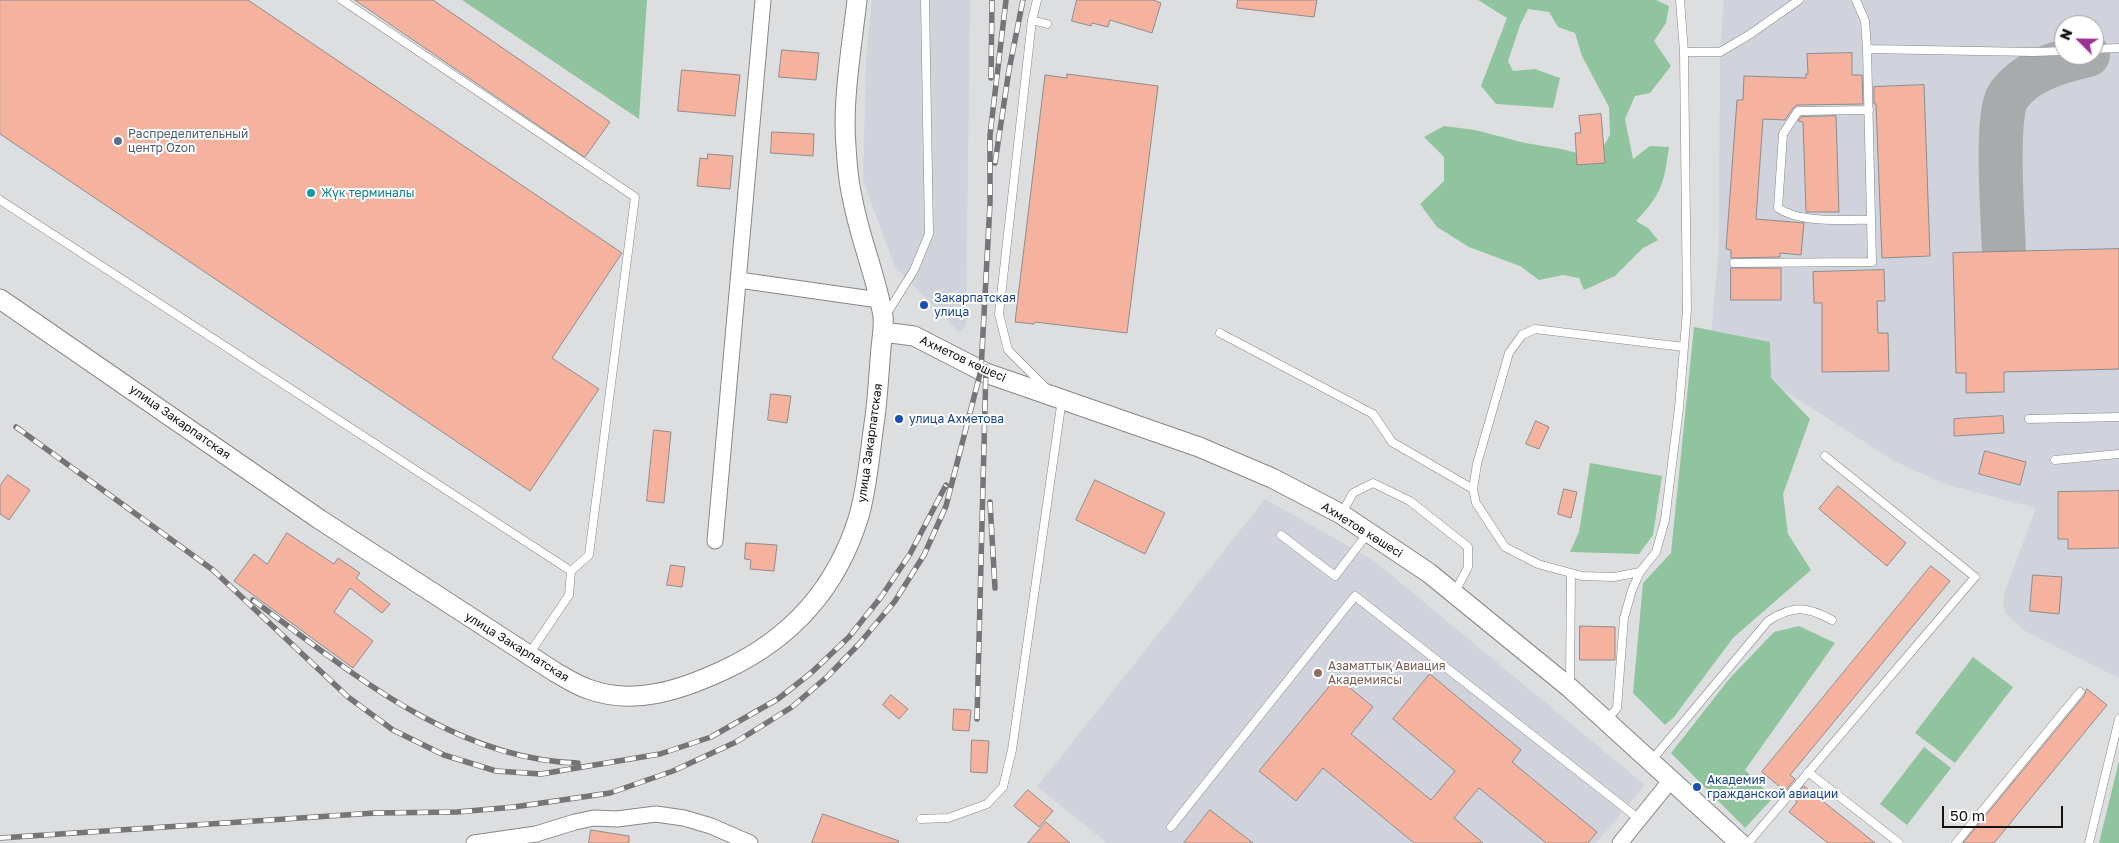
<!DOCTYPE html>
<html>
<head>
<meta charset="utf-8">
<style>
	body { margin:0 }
	#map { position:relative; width:2119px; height:843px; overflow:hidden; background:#dddee0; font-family:"Golos Text",sans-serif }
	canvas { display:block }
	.north { position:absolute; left:2054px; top:15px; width:50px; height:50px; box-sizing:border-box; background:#fff; border:1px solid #a0a0a1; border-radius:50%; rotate:293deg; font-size:14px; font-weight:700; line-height:20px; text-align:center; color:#121213 }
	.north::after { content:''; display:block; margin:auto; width:18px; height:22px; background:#9d3192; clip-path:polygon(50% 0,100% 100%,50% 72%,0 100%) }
	.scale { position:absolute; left:1942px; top:806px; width:121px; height:22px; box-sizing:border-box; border:2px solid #121213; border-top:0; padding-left:6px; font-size:15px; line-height:18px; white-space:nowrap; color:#121213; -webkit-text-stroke:4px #fff; paint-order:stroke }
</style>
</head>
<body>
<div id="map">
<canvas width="2119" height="843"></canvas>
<div class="north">N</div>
<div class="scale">50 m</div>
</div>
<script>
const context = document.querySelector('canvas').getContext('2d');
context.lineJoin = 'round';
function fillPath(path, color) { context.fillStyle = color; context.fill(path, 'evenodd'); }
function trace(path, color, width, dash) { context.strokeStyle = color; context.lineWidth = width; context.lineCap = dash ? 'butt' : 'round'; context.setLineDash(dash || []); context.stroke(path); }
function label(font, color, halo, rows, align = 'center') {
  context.font = font + ' "Golos Text",sans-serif'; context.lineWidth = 4; context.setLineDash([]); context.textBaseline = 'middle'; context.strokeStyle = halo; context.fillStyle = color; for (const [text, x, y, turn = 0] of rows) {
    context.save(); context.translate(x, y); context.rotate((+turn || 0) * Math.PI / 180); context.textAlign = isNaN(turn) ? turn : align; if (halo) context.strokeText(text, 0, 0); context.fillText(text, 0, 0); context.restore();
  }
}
fillPath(new Path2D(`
	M872,0H970L966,325L959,332L895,267L863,180L866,58Z
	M1724,0H2119V678L2025,631L2005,613L2003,605L2004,594L2036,508L1945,484L1894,461L1779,387L1709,356L1719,247L1720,52ZM2064,25H2094V55H2064Z
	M1265,499L1373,560L1645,785L1596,843H1107L1037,787Z`), '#d0d3dc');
fillPath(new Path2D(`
	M462,0H647L639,119Z
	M1478,0H1656L1669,6L1666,23L1654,41L1671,66L1650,93L1635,96L1625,119L1633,159L1650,146L1669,147C1664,183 1662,194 1636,221L1648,228L1658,240L1643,248L1615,276L1584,290L1579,278L1563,275L1539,280L1520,266L1469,247L1437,227L1420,204L1444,181V157L1424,137L1444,126L1475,130L1525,143L1561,149L1597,158L1610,135L1609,107L1582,56L1575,33L1558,27L1549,12L1528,9L1520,25L1508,61L1513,71L1535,69L1560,78L1553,108L1496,104L1481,86L1507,18Z
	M1694,327L1770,342L1771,378L1810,419L1783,494L1788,534L1811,570L1733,638L1674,717L1665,725L1633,693L1643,583L1671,553Z
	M1590,463L1662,476L1653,535L1639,554L1570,552L1579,532Z
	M1799,626L1835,643L1745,770L1773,798L1745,828L1671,753L1730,678L1774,632Z
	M1973,657L2013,687L1955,763L1915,733Z
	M1924,747L1951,768L1907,825L1880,804Z
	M2119,761V843H2099Z`), '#90c49e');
trace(new Path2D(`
	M2004,252C2003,224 1995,114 2008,96C2026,70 2060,62 2088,55`), '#a9aaac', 44);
const building = new Path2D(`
	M0,0H248L622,253L552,358L599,389L530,491L0,134Z
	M355,0H433L610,122L585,157Z
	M1077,0H1153L1161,3L1152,33L1110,20L1108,27L1092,23L1091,26L1072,21Z
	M1238,0H1317L1314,17L1237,8Z
	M782,50L819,53L816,80L779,77Z
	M1852,53V75H1862L1863,104L1797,105L1793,108L1785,120L1763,119L1756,219L1804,223L1801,255L1780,253V257L1731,258V250L1726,249L1737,100H1743L1744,76L1806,78V74H1808L1807,54Z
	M682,70L740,75L735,116L678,111Z
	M1067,74L1158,86L1127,333L1035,322L1034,324L1015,322L1045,75L1067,78Z
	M1924,85L1930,256L1882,258L1876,104H1874V87Z
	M1601,114L1605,163L1577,165L1575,133H1581L1579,116Z
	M1836,116L1839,212H1806L1803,122L1798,121L1801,117Z
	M772,132L814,134L813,156L771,153Z
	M708,154L733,156L730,189L697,186L700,158L707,159Z
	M2119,249V369L2004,372V392L1966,393V373H1956L1953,253Z
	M1731,268H1781V300H1731Z
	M1884,270L1885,301H1877L1878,333H1888L1889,371L1822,372V303H1814L1813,272Z
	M771,394L791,396L787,423L768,420Z
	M2003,416L2004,433L1954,436V419Z
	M1536,421L1549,427L1539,449L1526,444Z
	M654,430L671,432L664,503L647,501Z
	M1985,451L2026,462L2020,485L1979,474Z
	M8,475L30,490L9,520L0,514V486Z
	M1095,480L1165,513L1145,554L1076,520Z
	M1838,486L1906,543L1887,566L1819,509Z
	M1564,489L1577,492L1571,518L1558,514Z
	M2119,491V548L2068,549V539H2058V492Z
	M287,533L334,564L338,558L360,573L356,578L390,604L382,613L350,588L334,612L373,641L353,668L234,581L254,554L267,564Z
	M746,543L777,545L774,571L750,569L751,560L745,559Z
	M671,565L685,567L682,587L667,585Z
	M1931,566L1950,581L1790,775L1795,779L1785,791L1762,772Z
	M2033,575L2062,577L2059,614L2030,611Z
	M1580,626L1615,627V660H1580Z
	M1430,674L1521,750L1512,762L1597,832L1588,843H1546L1479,788L1454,818L1483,843H1414L1323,768L1296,801L1259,771L1337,677L1373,707L1351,734L1431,800L1455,771L1393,719Z
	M2087,689L2107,705L1994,843H1963L2084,696Z
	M891,695L908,709L899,719L883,705Z
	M954,709L971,710L969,731L953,730Z
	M972,740L989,741L987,773L971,772Z
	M1804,786L1875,843H1828L1789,812L1797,802L1794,798Z
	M1028,790L1053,811L1039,827L1014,806Z
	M1210,810L1253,843H1184Z
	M823,814L899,841L898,843H812Z
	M1046,822L1070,843H1028Z
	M591,830L629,836V843H589Z`);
fillPath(building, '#f4b29f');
trace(building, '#8e8c8b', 1);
const service = new Path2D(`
	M342,0L635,197L589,555L571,571L569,595L529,654
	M1037,0L1032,20L999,314L1008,350L1047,389
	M1680,0L1684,52
	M1032,20L1047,24
	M1867,49L2033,52L2064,51
	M2094,49L2119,48
	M1869,110L1798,111L1783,134L1778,208C1801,224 1844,219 1871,220
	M0,200L571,571
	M1734,263L1872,262L1867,49L1865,21L1856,0
	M886,315L914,270L929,234L925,0
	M1220,333L1373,414L1392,442L1473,489
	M2029,419L2119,417
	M2055,460L2119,454
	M1342,513L1353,493L1373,483L1410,501L1468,547V567L1455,592
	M1281,535L1335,576L1368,533
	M1640,572L1614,577L1582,576L1538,564L1505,547L1476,503L1473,489L1477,464L1509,353L1522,335L1535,329L1684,347
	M1570,686L1571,573
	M1606,721L1617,708L1624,618L1632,590L1640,572L1656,552L1665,520L1679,408L1687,310L1684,52H1720L1749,35L1799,0
	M1651,761L1768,621C1793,605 1806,606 1832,620
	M1808,772L1899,843
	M921,819L948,818L987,804L1003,787L1012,750L1062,399
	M1171,827L1355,596L1639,819
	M1748,843L1975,577L1825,456
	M1956,843L2080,692
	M2089,843L2119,719`);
const minor = new Path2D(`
	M739,280L879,300
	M715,541L763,0
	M474,843L536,834L575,822L594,818L617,819L656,814L684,818L711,826L750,843
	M1620,843L1671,780`);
const tertiary = new Path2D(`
	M0,299L319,519L555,672C566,678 576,685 588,689C634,706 681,690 724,670C791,639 837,588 859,516C868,484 870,450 875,417C878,394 879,371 881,348C882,338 884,326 883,316C876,275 859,237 852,196C848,180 847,163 846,146C842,102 852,45 857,0
	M883,332L914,336L986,373L1199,447L1272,478L1341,514L1429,573L1570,688L1740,843`);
trace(service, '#868789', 9);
trace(minor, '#868789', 17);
trace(tertiary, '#868789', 21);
trace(service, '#fff', 8);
trace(minor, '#fff', 15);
trace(tertiary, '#fff', 19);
const rail = new Path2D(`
	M991,78L992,0
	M995,163L1009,70L1023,0
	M16,427L213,570L348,697L393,730L444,755L496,771L541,774L660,754L711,737L778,699L811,673L849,637L881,597L910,554L946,485
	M990,502L995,588
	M253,600C348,670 454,760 578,763
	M977,719L986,367
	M0,838L375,813L457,812L514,807L610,793L673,771L736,742L792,707L828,676L859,644L895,601L924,555L946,506L981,370L990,203V135L1006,0`);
trace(rail, '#757577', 5.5);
trace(rail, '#fff', 4, [11]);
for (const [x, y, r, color] of [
	[118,141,5,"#5c6f8a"],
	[311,193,5,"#0f9aa8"],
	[924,305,5,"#1a4fb4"],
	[899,419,5,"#1a4fb4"],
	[1318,673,5,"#8d6e63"],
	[1697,787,5,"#1a4fb4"]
]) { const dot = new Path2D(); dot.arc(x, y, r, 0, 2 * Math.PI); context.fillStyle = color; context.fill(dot); trace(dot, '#fff', 2); }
label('12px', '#4e5e75', '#fff', [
	["Распределительный",128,134],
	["центр Ozon",128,148]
], 'left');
label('12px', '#0d838f', '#fff', [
	["Жүк терминалы",321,193]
], 'left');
label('12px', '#164399', '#fff', [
	["Закарпатская",934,298],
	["улица",934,312],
	["улица Ахметова",909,419],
	["Академия",1707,780],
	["гражданской авиации",1707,794]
], 'left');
label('12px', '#121213', '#fff', [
	["Ахметов көшесі",963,359,25],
	["улица Закарпатская",180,422,35],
	["улица Закарпатская",870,443,-82],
	["Ахметов көшесі",1362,530,32],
	["улица Закарпатская",517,647,32]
]);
label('12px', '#785e54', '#fff', [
	["Азаматтық Авиация",1328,666],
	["Академиясы",1328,680]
], 'left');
</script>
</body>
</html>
